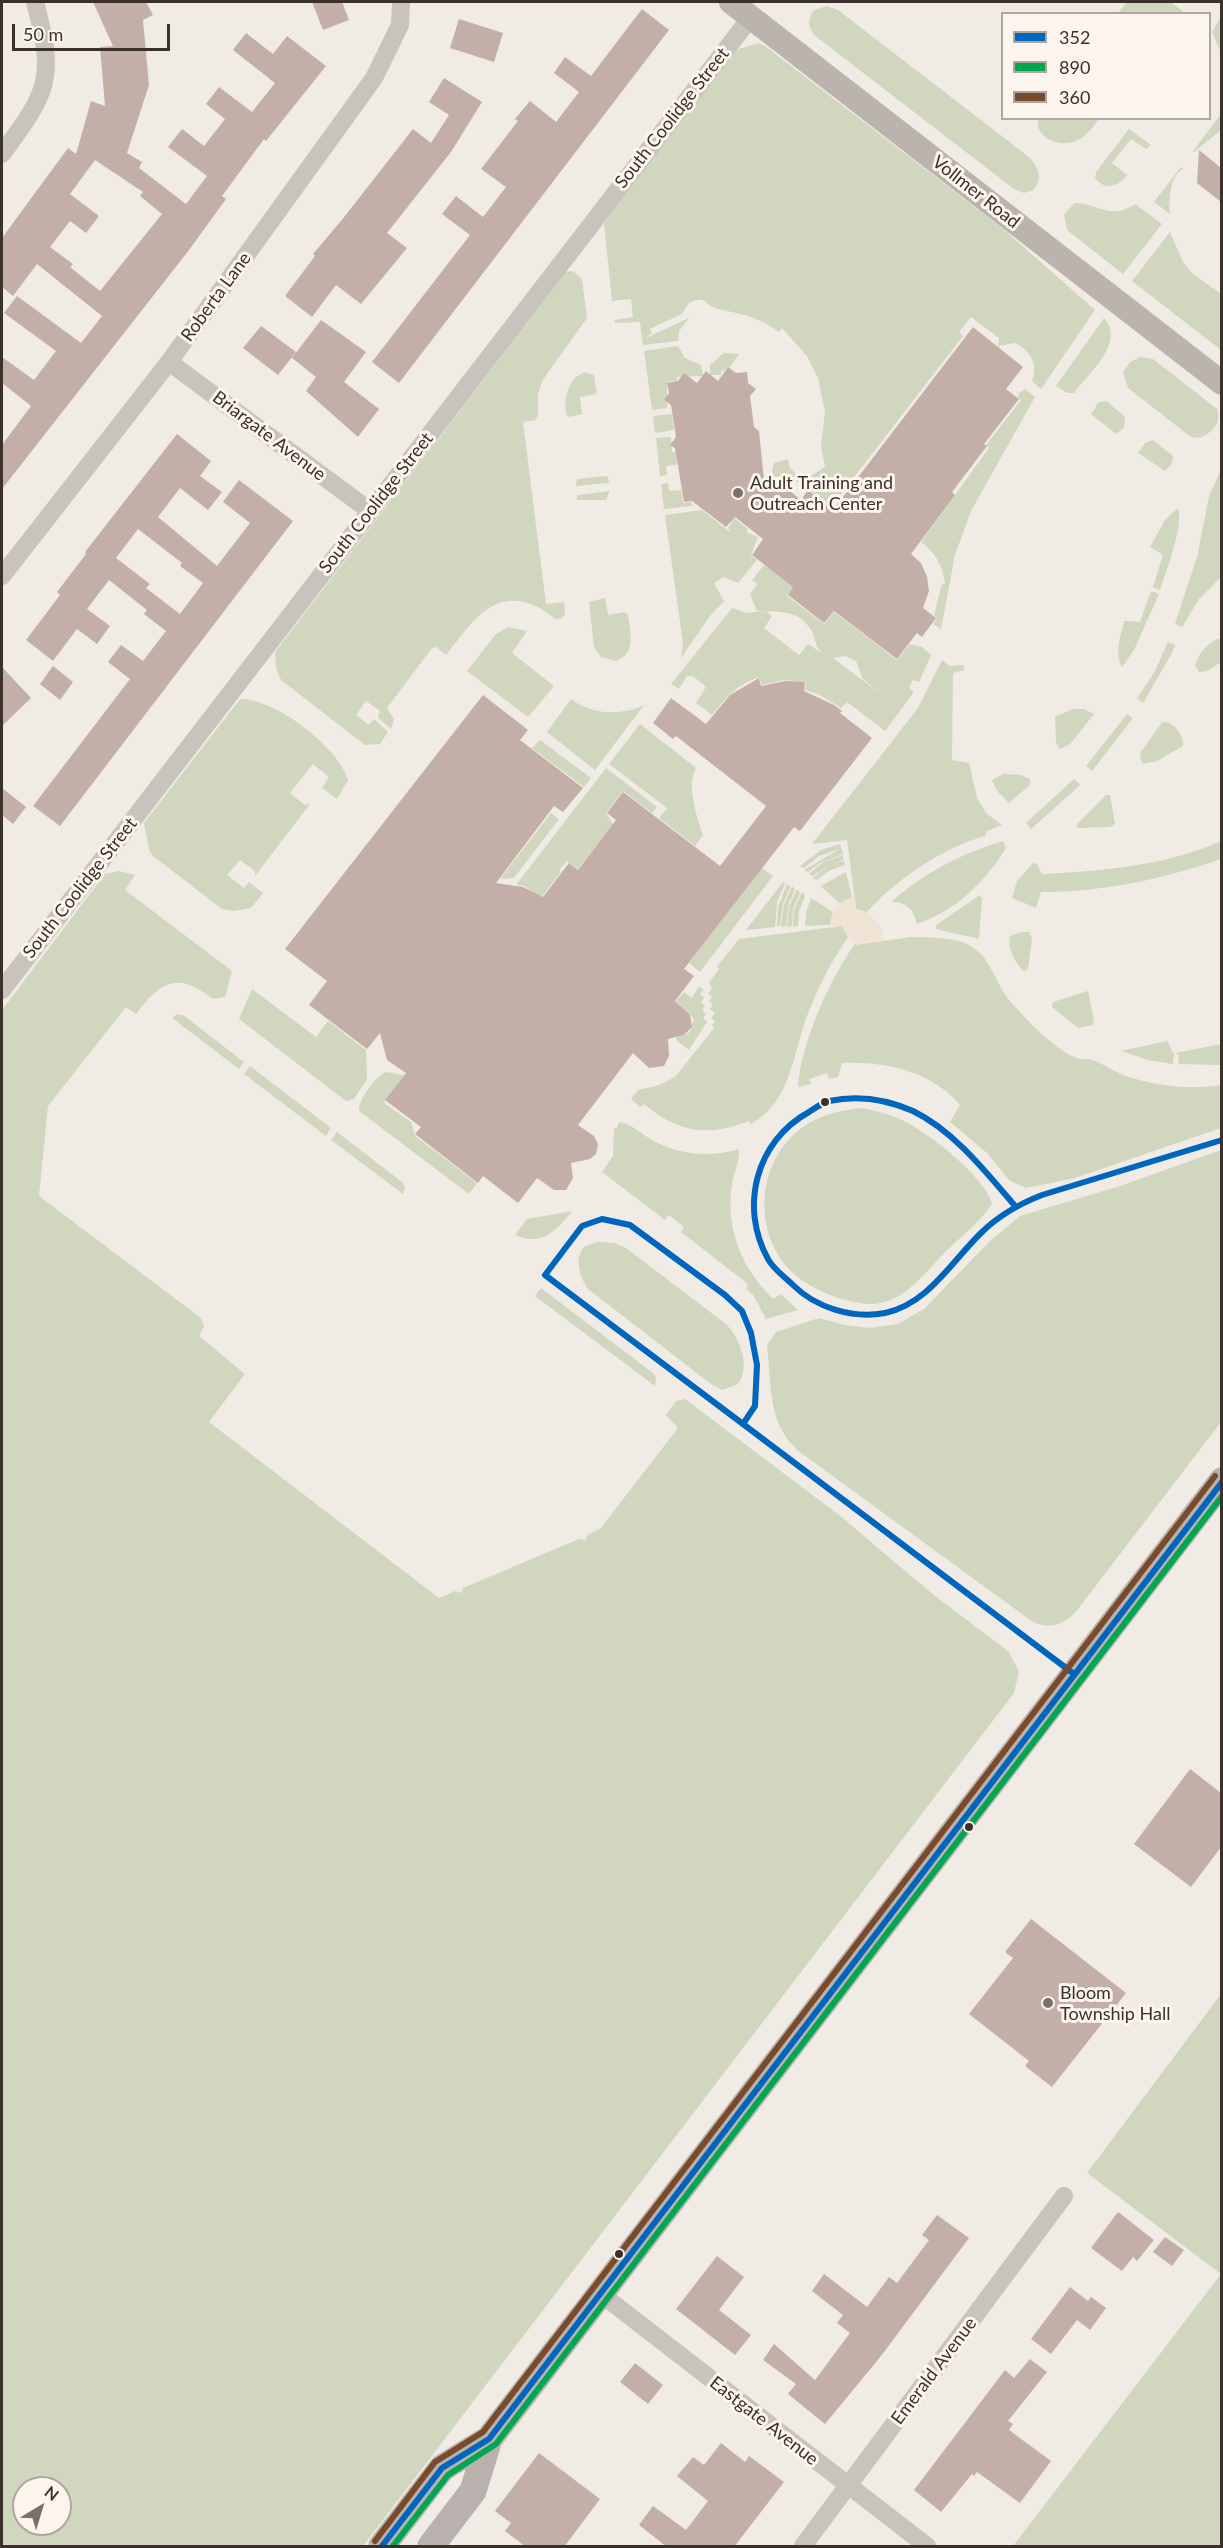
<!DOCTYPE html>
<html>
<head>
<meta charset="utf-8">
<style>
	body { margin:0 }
	#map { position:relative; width:1223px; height:2548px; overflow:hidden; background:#f0ebe5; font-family:Lato,sans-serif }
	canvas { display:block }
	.frame { position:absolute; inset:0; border:3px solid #3b302b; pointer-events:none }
	.legend { position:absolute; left:1001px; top:12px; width:210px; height:108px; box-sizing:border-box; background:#fbf5ee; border:2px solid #aea6a0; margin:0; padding:8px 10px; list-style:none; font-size:18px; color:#3b302b }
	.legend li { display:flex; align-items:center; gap:12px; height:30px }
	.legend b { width:30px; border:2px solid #aea6a0 }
	.north { position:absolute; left:12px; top:2476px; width:60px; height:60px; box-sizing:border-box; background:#fbf5ee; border:2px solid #aea6a0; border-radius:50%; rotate:38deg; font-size:16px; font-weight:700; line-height:24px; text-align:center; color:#3b302b }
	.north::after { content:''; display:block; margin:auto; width:21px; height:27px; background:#7a716c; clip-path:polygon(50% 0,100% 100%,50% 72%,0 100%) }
	.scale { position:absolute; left:12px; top:24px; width:158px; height:27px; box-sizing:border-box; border:3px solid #3b302b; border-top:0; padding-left:8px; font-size:18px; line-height:21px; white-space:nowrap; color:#3b302b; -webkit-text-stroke:4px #fbf5ee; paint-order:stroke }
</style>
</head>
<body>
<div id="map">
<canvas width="1223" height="2548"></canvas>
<div class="frame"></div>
<ul class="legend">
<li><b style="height:8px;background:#0065bd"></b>352</li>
<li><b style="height:8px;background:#00a651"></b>890</li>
<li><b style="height:8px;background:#7a4b2a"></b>360</li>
</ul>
<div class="north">N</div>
<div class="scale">50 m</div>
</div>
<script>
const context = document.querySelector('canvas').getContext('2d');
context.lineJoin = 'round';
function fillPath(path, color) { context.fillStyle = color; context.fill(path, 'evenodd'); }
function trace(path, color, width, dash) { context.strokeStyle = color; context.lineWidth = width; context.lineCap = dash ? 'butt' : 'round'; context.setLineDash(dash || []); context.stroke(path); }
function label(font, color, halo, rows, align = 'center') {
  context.font = font + ' Lato,sans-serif'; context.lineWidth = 6; context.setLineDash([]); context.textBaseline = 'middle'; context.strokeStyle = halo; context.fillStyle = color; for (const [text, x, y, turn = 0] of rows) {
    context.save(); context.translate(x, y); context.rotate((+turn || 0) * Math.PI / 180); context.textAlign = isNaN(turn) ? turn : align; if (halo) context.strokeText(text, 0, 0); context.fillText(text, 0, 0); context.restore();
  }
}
fillPath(new Path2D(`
	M1127,2H1170L1183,11L1181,14L1118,13Z
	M827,6L838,10L1029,157C1038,168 1044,178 1033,190L1024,193L1014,189L814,35C808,26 807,19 814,10Z
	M1221,17V53L1212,32Z
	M758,43L765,46L1002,228L1095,310L1041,389L1032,381C1039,365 1030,350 1015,343L998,346L999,338L971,317L959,332L963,336L831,507L808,489L809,487L794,480L809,477L825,467L821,447L825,412L818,378L807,356L782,328L779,332C759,317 741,314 718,309C705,307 707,294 689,303L682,314L650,329L652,333L646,338L689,318L679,331L678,341L643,345L640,322L615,323L614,320L633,317L631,299L612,301L604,223L736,50Z
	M1221,114V130L1194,152L1193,151Z
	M1038,119V118L1099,119C1093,126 1088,135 1080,139C1064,149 1035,140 1038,119Z
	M1129,129L1151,145L1146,149L1131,139L1112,163L1127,175C1118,187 1105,191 1095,178L1096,172Z
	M1181,167L1183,169C1168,177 1169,204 1170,214L1154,202Z
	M1075,203C1099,203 1109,221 1135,204L1162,224L1123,274L1067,230L1064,214Z
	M1170,232L1183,262L1192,273L1221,294V350L1132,281Z
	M573,271L582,279L587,318L542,381L538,394V416L535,420L523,422L546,604L564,602L565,614L562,618L555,619C550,615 545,611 540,608C493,584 471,624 446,655L436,647L432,648L387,708L394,719L391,729L378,718L380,711L366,701L356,715L369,725L374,719L388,732L380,744L365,745L281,680L276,668L275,652L566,272Z
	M1104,318C1126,342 1089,373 1074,393H1067L1056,386Z
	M678,346L685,358L701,365L703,376L677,377V381L667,382V408L652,410L644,351Z
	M724,353L739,354L731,366L721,372V375H710V365Z
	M1140,357L1153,359L1217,409C1222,424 1212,433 1199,438L1191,437L1128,388L1123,372L1130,362Z
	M585,372L594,375L597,394L580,397L582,414L570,417L566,415C564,398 567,379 585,372Z
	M1025,389L1035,397L971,511L955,555L941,629L933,624L937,618L934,615L942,584H945C943,566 936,553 921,542L989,448L986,445L1021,400L1018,397L1019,393Z
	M1107,401L1125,417L1124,428L1116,434L1091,414L1099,402Z
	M672,414L674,430L655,433L653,416Z
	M671,437L672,452H676L677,465L666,466L667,475L660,476L656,438Z
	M1153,440L1173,456L1172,464L1165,471L1138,453L1145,443Z
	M788,459L790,468L796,474L791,481L781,476L771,478L774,463Z
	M1221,470V577L1199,599L1182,627L1175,624L1197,557L1209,496Z
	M604,476L608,477L609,483L576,486L577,479Z
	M668,483L669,491L681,490L683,503L691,502L692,506L664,509L661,484Z
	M610,491L606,500H577V495Z
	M1178,508C1184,525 1166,572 1160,590L1153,587L1163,555L1150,547L1165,520Z
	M702,510L731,533L728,528L734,518L748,529L746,532L758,537L751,555L757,560L738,583L724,577L714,583L724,601L710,616L681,658L683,643L665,515Z
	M764,565L770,569L774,565L796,583L787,596L824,624L834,612L897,660L910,644L922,647L931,655L919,682L913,680L909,688L914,692L885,731L847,702L841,708L820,695L805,690L806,682L783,680L762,685L759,677C738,684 725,698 712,715L696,703L706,687L693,676H687L679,689L671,684L732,608L747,613L766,611L772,616L764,628L799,655L808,644L823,654C813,644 817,640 811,630C797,607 776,613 757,611L750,594L758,584L752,580ZM846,656L856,661L862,678L881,694L833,658Z
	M1151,591L1159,594L1134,650L1122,667C1114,655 1121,635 1124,621L1140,622Z
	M605,598L608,615L625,612L628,615C630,633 637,653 616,661L601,657L594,647L589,602Z
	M508,627L527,631L512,653L554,686L528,717L467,671L496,634Z
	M1221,638V662L1207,671L1199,672L1195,666C1198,653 1209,641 1221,638Z
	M1168,642L1175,645L1172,653L1143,703L1137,698L1154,673Z
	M942,660L950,666L963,665L965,670L953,673L952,760L969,763L977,798L986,813L1002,825L987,831L985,836C941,849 898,878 867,912L856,909L847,840L812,844L918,708Z
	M240,699C274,698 338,746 348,780L337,799L322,788L329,777L313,764L290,793L305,805L310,804L255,876V871L240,860L227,875L244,888L249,882L263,893L251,908L234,911L222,909L153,856L149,850L144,823Z
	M571,699C592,715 621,716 644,705L595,770L547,732Z
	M1073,709H1084L1094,714L1070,744L1060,749L1056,743L1055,717Z
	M1127,714L1133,718L1092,771L1086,766Z
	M1162,722C1174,721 1184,735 1183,746L1157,761L1143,764L1140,758L1141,752Z
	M640,724L696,768C686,784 697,818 703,835L695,846L659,818L667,808L609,764Z
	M540,740L591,778L584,787L532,748Z
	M606,768L657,807L652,813L623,791L606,813L613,824L578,869L567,861L559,870L561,872L536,904C532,893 529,884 516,885Z
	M1003,774L1021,775L1030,779V785L1009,803L997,791L992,780Z
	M1074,779L1080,785L1031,829L1026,823Z
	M1106,795H1110L1115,824L1110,827L1077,828V824Z
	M551,813L559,819L514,878L500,879Z
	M1003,841L1006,848C985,882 955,911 917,924C914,909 906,902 891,902C925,872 961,854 1003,841Z
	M1221,841V859C1163,879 1104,892 1041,892L1036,908L1012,898L1017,881L1033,863L1037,864L1042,874C1102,871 1165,866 1221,841Z
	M840,844L843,854L820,863L808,872L804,870L840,849L819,856L804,868L800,866L821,850Z
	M843,855V860L833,864L844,861L845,865L829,871L817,880L813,878L829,865L813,876L809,874L822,863Z
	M762,868L773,876L700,972L689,963Z
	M119,871L135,875L125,890L232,971L225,997L213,999C177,971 161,981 136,1014L126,1007L48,1106L39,1196L201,1318L204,1326L199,1336L245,1374L209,1422L439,1598L455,1591L462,1593L463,1588L579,1539L586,1540L587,1535L600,1529L678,1428L666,1415L676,1401L685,1399L839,1515L935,1596L1008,1651L1019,1671L1014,1693L363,2546H2V1010L105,874ZM24,2488H60V2524H24Z
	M846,872L852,897L840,904L821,886Z
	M783,882L785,884L777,902L775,927L746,930Z
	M787,884L790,887L783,904L780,926H777L778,907Z
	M792,886L795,890L789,903L786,926L781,927L784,905Z
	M797,889L800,893L793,909L792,926L787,927L789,907Z
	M802,892L805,896L799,911L798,925L793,927L794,910Z
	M980,895L982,899L979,939L936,929V925Z
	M811,898L833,912L830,925L805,926L806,913Z
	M842,926L848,937C831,961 818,988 807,1016C792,1056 792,1100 751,1124L749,1121C707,1137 679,1133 644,1104L640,1107L631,1099L638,1090L659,1085L675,1077L714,1028L712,1026L715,1021L711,1018L715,1013L710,1009L713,1005L709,1001L712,997L708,993L712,989L709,983L719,969L717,967L739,939Z
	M1021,932H1029L1032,938L1028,969L1024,971C1015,964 1007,947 1010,936Z
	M911,937C931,938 956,936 974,948C991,959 996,985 1010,1001C1025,1018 1057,1053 1080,1059C1083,1060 1085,1058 1088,1059C1100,1061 1114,1072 1126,1076C1156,1086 1190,1090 1221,1085V1128L1075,1178L1026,1188L1010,1181L987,1153L950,1122L960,1105C932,1071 884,1061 842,1063L838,1077L829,1079L827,1073L809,1079L811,1084L798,1087C801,1043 829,981 854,945Z
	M699,986L704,990L700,994L704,998L701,1002L705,1006L702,1010L706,1014L703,1018L707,1022L689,1050L676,1040L677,1037L689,1033L694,1019L676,1001L684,992L692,998Z
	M252,989L316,1037L328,1021L366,1050L367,1079L354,1099L346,1101L239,1019Z
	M1088,991L1094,1021L1093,1025L1078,1028L1052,1007L1053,1002Z
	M177,1014L183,1015L244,1062L239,1069L172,1018Z
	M1167,1041L1174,1054L1173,1064L1148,1060L1121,1051Z
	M1221,1044V1065L1178,1064L1179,1055L1175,1053Z
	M250,1066L331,1128L326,1136L244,1074Z
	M386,1072L404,1075L384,1103L411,1122L415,1136L477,1183L469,1194L359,1111C358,1100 376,1075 386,1072Z
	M862,1108C876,1111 889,1114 902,1120C926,1131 986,1177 992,1204C982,1220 958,1240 944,1253C926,1272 907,1298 880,1303C867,1306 848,1301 835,1297C817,1290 799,1281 786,1266C751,1223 759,1156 806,1125C823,1114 842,1110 862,1108Z
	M619,1122C632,1124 640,1133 652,1140C679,1155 710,1158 739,1149C740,1161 733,1174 732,1185C725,1228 742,1269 773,1299L781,1294L798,1310L766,1319L753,1295L746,1288L748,1284L681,1232L684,1227L669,1215L665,1220L602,1172L613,1156L614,1128H617Z
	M337,1132L402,1182L405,1188L403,1194L331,1140Z
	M1221,1150V1422L1078,1609C1066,1624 1051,1630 1033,1622L801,1453C767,1426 772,1386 767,1346L776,1332L819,1318L845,1325L870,1328L898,1324L924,1309L991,1240L1020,1216L1120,1186Z
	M572,1211C558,1230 541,1247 515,1235L527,1219Z
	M597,1242L615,1243L626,1248L726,1324C740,1338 751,1367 738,1384L722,1390L711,1384L588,1289C580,1277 573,1259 585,1246Z
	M541,1288L653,1373L656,1378L655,1386L535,1296Z
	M1221,1994L1222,2274H1221L1087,2173Z
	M1221,2274V2546H1013Z`), '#d1d6bf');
fillPath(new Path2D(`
	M855,897L856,909L867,912L883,930V941L854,945L842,926L831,928L832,914L836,907L844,900Z`), '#eee3d5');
fillPath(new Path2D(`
	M93,2H146L153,15L143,20L149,85L127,153L142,162L139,168L186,204L207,176L168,147L182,129L204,146L225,119L206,104L219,87L252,112L275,83L233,50L246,33L273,54L287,36L326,66L266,141L264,139L222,196L226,199L189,250L2,489V445L31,406L2,383V357L34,380L56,351L4,313L17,296L81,343L102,316L37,264L13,296L2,287V238L68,148L76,154L91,101L105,106L100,47L113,46ZM95,160L143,192L140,196L162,214L100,291L70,267L73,264L50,247L70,221L86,233L99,216L70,194Z
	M312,2H342L349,20L323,30Z
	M642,9L669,30L399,383L372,362L470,235L442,214L456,196L483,217L506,187L481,169L518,121L515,119L530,101L556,122L579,92L554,73L565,57L591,76Z
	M459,19L503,33L494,62L450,48Z
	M444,78L482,102L451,152L387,233L407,248L361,304L336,285L312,317L285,296L315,256L313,254L341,221L413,129L431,143L449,115L429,102Z
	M1199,150L1221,168V202L1197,183Z
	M321,320L366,352L344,382L379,409L358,437L306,391L316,377L292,358Z
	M261,326L296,352L278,375L243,348Z
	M973,327L1023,367L1006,389L1019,399L984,444L987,446L952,492L955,495L911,554L921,563L927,577L929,591L923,608L936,618L922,637L917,633L897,659L834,611L824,623L788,595L793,587L752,555L763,539L735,517L726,527L692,501L684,502L675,448L670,445L676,437L671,405L664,400L669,393L667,383L678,381L684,373L697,383L706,371L718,381L728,367L736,373L747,372L748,383L756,389L750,396L754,427L759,431L765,490L785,487L801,500L808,490L833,510Z
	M177,434L211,461L200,476L222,492L208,510L180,488L158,517L217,566L250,523L223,502L239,480L293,521L60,826L33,806L130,679L108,662L121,645L143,661L166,631L144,614L147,610L109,580L87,609L110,626L97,644L77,629L53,661L26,640L60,595L57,592L86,554L85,552ZM138,529L182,563L180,566L203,583L180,614L146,588L150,584L116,558Z
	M53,666L73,682L60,700L40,684Z
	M2,667L31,698L2,726Z
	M759,678L761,686L785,681L805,682L804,691L834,705L842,711L840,713L872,738L800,831L794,827L684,969L694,976L675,1001L690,1015L692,1027L684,1035L668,1039L669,1056L664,1066L649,1068L633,1053L578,1125L594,1136L598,1144L596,1154L590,1159L571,1163L573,1178L566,1190H554L537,1178L518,1203L483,1176L478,1183L415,1134L421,1127L385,1100L406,1073L387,1060L380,1033L367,1049L309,1005L327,981L285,949L483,695L528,730L520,740L583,788L563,812L554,806L496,883L523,887L543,897L569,863L578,870L616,820L607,813L623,792L720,866L766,806L676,736L673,739L653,723L671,698L706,724L730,695Z
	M2,788L26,807L13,824L2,815Z
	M1190,1769L1221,1793V1847L1191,1887L1134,1844Z
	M1031,1919L1126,1993L1052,2087L1025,2066L1029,2061L969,2014L1013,1958L1005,1952Z
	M1118,2212L1154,2240L1137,2261L1133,2257L1122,2271L1091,2248Z
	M937,2215L969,2238L881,2356L825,2424L788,2394L796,2384L763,2360L774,2344L815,2380L850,2333L837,2323L843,2315L812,2291L824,2274L867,2307L889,2277L897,2283L929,2240L922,2235Z
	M1165,2237L1184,2250L1172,2266L1153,2252Z
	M717,2256L744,2277L719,2310L751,2335L735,2355L676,2309Z
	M1070,2287L1088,2301L1091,2297L1106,2308L1090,2330L1077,2320L1051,2354L1031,2339Z
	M1030,2359L1047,2372L1008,2421L1013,2424L1009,2430L1051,2461L1020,2503L977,2472L974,2476L972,2474L941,2512L914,2490L1005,2370L1014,2378Z
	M635,2363L663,2385L648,2404L620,2382Z
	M721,2443L745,2462L749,2456L784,2482L734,2547H667L639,2525L653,2506L686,2530L708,2501L677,2476L693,2457L704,2465Z
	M539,2453L600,2499L564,2547H526L505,2531L511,2523L495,2511Z`), '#c3afa7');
trace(new Path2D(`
	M2,154C48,91 56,80 35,2
	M169,362L370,511
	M2,576L169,362L374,78L400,25L401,2
	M2,990L751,17
	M601,2294L927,2546
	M803,2546L1064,2196`), '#c9c3be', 18);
trace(new Path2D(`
	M731,2L1222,383`), '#bab3ae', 24);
trace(new Path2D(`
	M382,2546L442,2468L489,2439
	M431,2546L473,2491L489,2439L1222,1481`), '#b8b1ad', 27);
trace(new Path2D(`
	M1015,1206C986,1172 954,1131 913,1111C886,1099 857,1095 829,1101C822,1103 815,1108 809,1112C756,1141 739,1207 768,1259C773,1269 785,1277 793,1285C816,1308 853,1319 885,1313C928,1304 952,1261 981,1233C999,1215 1019,1204 1042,1195L1222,1140
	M602,1219L630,1225L725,1295L742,1311L751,1333L757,1365L755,1406L743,1424L545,1275L582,1226Z
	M743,1424L1074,1674
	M382,2546L442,2468L489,2439L1222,1482`), '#0065bd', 6);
trace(new Path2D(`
	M393,2546L448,2475L496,2444L1222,1496`), '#00a651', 6);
trace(new Path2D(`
	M375,2541L435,2462L483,2432L1215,1476`), '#7a4b2a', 6);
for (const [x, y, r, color] of [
	[738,493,6,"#7a716c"],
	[825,1102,5,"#3b302b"],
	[969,1827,5,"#3b302b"],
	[1048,2003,6,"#7a716c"],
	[619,2254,5,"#3b302b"]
]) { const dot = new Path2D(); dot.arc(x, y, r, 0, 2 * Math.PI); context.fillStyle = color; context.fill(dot); trace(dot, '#fbf5ee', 2); }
label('18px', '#3b302b', '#fbf5ee', [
	["South Coolidge Street",672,118,-52],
	["Vollmer Road",976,192,38],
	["Roberta Lane",216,297,-54],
	["Briargate Avenue",269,436,37],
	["South Coolidge Street",376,503,-52],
	["South Coolidge Street",80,888,-52],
	["Emerald Avenue",934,2371,-53],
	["Eastgate Avenue",764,2421,38]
]);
label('18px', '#3b302b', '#fbf5ee', [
	["Adult Training and",750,483],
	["Outreach Center",750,504],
	["Bloom",1060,1993],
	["Township Hall",1060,2014]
], 'left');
</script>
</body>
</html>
